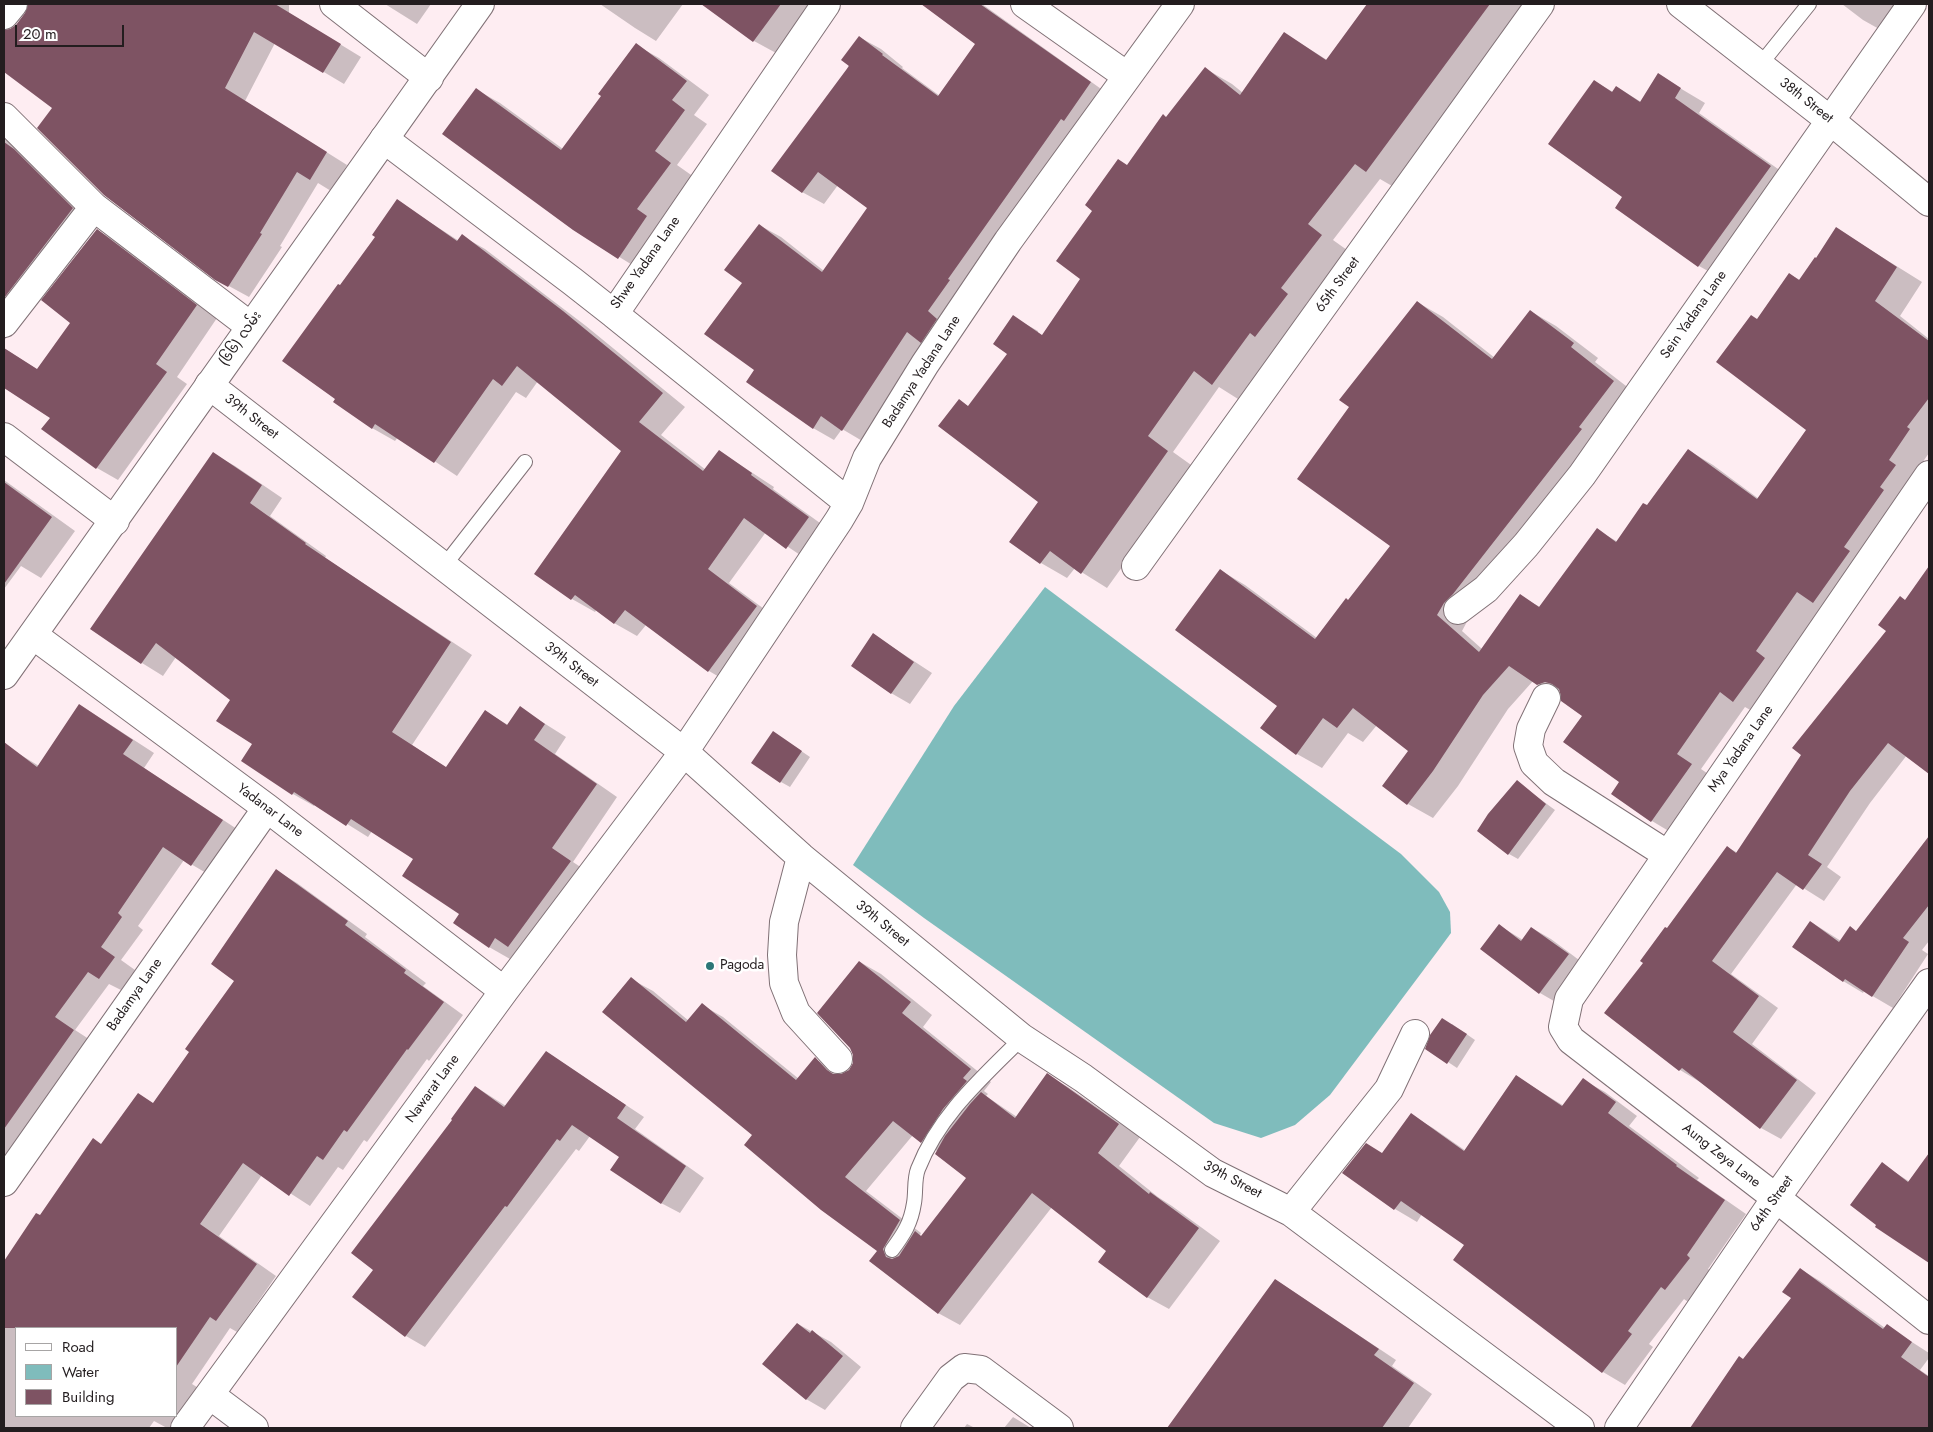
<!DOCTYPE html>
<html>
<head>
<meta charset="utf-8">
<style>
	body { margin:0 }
	#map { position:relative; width:1933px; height:1432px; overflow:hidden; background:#feedf2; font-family:Jost,sans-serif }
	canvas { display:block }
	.frame { position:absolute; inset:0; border:5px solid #231d1f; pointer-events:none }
	.legend { position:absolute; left:15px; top:1327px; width:162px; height:90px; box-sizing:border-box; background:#fff; border:1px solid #a7a5a5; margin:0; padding:6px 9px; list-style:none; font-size:15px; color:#231d1f }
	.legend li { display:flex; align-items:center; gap:10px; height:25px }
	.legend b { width:25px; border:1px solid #a7a5a5 }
	.scale { position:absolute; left:15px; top:25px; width:109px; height:22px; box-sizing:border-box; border:2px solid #231d1f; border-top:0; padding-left:6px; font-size:15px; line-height:18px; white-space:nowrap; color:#231d1f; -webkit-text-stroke:4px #fff; paint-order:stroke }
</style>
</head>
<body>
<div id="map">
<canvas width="1933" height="1432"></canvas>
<div class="frame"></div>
<ul class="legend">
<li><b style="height:6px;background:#fff"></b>Road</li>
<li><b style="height:14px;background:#7fbcbc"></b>Water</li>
<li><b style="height:14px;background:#7e5363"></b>Building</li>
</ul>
<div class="scale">20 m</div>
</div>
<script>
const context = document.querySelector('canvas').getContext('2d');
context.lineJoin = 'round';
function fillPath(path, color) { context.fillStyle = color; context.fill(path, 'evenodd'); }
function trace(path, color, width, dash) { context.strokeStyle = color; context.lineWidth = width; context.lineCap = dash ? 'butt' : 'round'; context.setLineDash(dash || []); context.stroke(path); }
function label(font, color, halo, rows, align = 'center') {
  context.font = font + ' Jost,"Noto Sans Myanmar",sans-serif'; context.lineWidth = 5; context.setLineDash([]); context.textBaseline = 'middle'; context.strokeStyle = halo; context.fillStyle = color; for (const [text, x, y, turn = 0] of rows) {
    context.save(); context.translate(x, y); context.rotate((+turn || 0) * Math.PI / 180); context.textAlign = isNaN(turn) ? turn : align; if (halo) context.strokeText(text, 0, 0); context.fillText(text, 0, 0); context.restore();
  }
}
fillPath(new Path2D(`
	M1045,587L1401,854L1439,892L1450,912L1451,933L1437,952L1330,1095L1295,1125L1261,1138L1214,1123L924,918L853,865L954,706Z`), '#7fbcbc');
fillPath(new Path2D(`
	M4,4L10,31L17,26L30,6L29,4H157L170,11L173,4H286L289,5V13L361,57L344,84L275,43L245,101L347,165L331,191L318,183L280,246L282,247L249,297L216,279L174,200L4,70Z
	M385,4H431L417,24Z
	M600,4H683L656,41L635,28Z
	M704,4H812L776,53L754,41Z
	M923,4H982L1111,96L864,442L842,429L834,440L813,428L755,370L743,283L759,225L781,237L824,271L869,208L838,185L824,204L802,192L859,37L881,49L903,67L902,68L940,96L977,44Z
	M1369,4H1527L1392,186L1380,179L1333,240L1347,250L1306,304L1314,309L1276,348L1238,399L1219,387L1173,452L1194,467L1107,588L1075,568L1067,578L1041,563L1010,541L1040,502L959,401L969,407L1009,354L1013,317L1038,331V333L1047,339L1082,278L1128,166L1206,69L1232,84L1243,93L1284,33L1327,60Z
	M1842,4H1911L1888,34L1863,20Z
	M636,45L659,58L709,95L694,115L707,124L677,165L694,177L659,223L669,230L642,271L574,229L477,90L500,103L563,149L603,96Z
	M1658,75L1705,103L1699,113L1795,181L1724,280L1699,266L1617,207L1624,197L1594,81L1613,92L1617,87L1641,102Z
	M4,138L23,151L93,221L4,341Z
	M397,201L459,241L462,236L485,249L586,326L685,407L661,435L706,470L719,451L774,487L773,489L831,531L809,561L766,532L729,583L779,620L731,684L709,671L646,625L637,636L614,623L597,609L595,612L572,599L536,573L623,450L538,381L526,398L516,392L457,476L398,437L395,441L372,428L340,287L377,236Z
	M1837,229L1922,282L1900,316L1929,339V453L1781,666L1790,673L1759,715L1745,707L1701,769L1717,780L1677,836L1652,821L1613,794L1621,782L1584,716L1562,698L1533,681L1508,709L1458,786L1433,818L1408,804L1410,751L1377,725L1363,742L1348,733L1322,768L1297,754L1278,705L1220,570L1245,585L1317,638L1349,601L1392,545L1351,407L1417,302L1443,317L1495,358L1530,311L1556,326L1598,358L1595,362L1639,396L1469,618L1462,631L1482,649L1520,596L1540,607L1597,530L1618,542L1647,506L1688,450L1713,465L1759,499L1808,429L1757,320L1789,274L1800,280L1816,260Z
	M97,230L118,242L217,318L177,377L187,384L118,480L97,468L43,429L52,417L4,386V348L38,370L72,323Z
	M214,454L235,466L282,498L270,516L326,556L325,558L472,655L412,745L447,768L486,712L508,725L520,708L566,737L555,754L617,797L573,862L591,874L530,959L516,951L510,959L489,947L415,859L372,831L368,837L315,804L314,806L293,794L254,744L231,700L176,657L163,676L142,663L92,629Z
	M4,480L75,531L41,578L21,566L4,589Z
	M1929,568V772L1907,755L1870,803L1827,867L1841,877L1824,901L1797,884L1731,974L1778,1008L1752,1044L1816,1093L1781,1139L1761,1128L1700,1082L1680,1070L1606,1013L1645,963L1727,847L1738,853Z
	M874,635L932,673L910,704L891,693Z
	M80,705L154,753L144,768L243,833L213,877L184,860L138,926L143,930L121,960L135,970L121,990L109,984L75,1030L95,1043L4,1169V759L11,749L39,766Z
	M782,738L810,757L790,787L781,782Z
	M1517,782L1555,810L1518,859L1509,854Z
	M1929,847V941L1922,950L1928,954L1893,1008L1864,991L1863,993L1843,981L1811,922L1841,941L1857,932Z
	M277,871L297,883L367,934L365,937L426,983L423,986L463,1015L429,1061L427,1059L367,1142L364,1140L343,1170L338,1167L310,1206L262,1175L219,1236L276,1276L237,1332L230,1328L192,1384L200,1389L172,1428H167L154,1421L149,1428H4V1264L37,1215L40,1217L102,1145L138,1094L154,1104L191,1051L236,980ZM16,1328H176V1416H16Z
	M1500,926L1523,940L1532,928L1551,939L1587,966L1559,1004L1540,993Z
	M860,962L881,974L932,1015L923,1027L991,1082L984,1091L988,1094L986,1096L1017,1117L1047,1075L1068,1087L1140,1137L1119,1166L1158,1197L1172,1206L1220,1241L1169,1309L1147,1297L1108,1251L1052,1207L960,1325L938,1313L879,1251L754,1134L631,979L653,991L689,1021L702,1005L723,1017L799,1079L815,1059L837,1071L841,1075L849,1072L854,1065ZM913,1135L937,1151L968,1178L922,1237L920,1235L921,1233L866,1191Z
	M1452,1024L1475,1040L1457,1068L1427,1048Z
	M546,1052L644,1117L635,1129L704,1178L680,1213L661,1203L621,1156L590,1136L579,1151L576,1149L425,1347L406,1336L354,1297L374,1270L454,1119L476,1087L506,1106Z
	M1517,1077L1564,1106L1583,1080L1605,1092L1637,1116L1629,1126L1699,1178L1697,1180L1746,1214L1708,1269L1711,1271L1688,1302L1684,1299L1649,1344L1653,1347L1625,1385L1603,1372L1455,1259L1466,1245L1422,1214L1417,1222L1395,1209L1344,1173L1383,1154L1411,1115L1433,1128L1466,1151Z
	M1929,1156V1262L1877,1227L1882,1164L1910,1182Z
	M1800,1269L1820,1281L1885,1328L1887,1326L1929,1353V1358L1920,1370L1929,1376V1428H1691L1739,1357L1743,1360L1792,1298Z
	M1276,1280L1396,1360L1392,1366L1432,1394L1408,1428H1169Z
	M798,1324L831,1342L861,1367L825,1410L806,1399Z
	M1013,1417L1031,1428H1004Z
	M967,1424L975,1428H964Z`), '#0003');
fillPath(new Path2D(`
	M28,4H275L341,44L323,73L254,32L225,88L327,152L310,180L297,172L260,233L262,234L228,287L215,280L104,195L37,128L52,108L4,72V30L10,29L16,25L25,13Z
	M701,4H781L753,42Z
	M921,4H980L1091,82L1064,121L1061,119L948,279L950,280L928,311L937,319L921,343L907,332L842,431L821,416L813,429L746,382L754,370L704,334L742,283L724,270L759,224L822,272L867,208L818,172L802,193L771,171L849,66L841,60L859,36L883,54L882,55L938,96L975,44Z
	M1367,4H1490L1366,172L1355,164L1308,224L1322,235L1281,288L1288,294L1255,337L1250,333L1212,385L1194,371L1148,436L1168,451L1081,574L1050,551L1040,564L1009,542L1038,502L938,426L959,399L968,406L1007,354L993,344L1013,315L1042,335L1080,279L1056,261L1092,211L1085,205L1118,159L1127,165L1163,114L1166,117L1205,67L1240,95L1284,32L1326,60Z
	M636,43L687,81L672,100L685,110L655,151L671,163L637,209L647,216L618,259L573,230L442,134L476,88L561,150L601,96L598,94Z
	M1658,73L1681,88L1675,98L1771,166L1698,267L1615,208L1622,197L1548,144L1594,80L1612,92L1616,86L1640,102Z
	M4,142L14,149L73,208L4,298Z
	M397,199L457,241L462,234L563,311L663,393L639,422L703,471L719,450L752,473L751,475L809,517L786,549L744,518L708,569L757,606L708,672L625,610L614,624L575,595L571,600L534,574L621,451L517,366L502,386L493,379L434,463L375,424L372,429L333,402L335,399L282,361L338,284L340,285L375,237L372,235Z
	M1836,227L1897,267L1875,301L1929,341V398L1907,427L1910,429L1889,460L1896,465L1880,487L1884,490L1844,547L1850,551L1813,603L1797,592L1756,651L1765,658L1733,702L1720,692L1677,754L1692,764L1651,822L1611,794L1619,782L1563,742L1582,716L1561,701V696L1559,689L1552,684L1545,682L1537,685L1509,666L1483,695L1433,771L1407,805L1382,786L1408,751L1353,708L1337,728L1323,718L1296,755L1260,728L1277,706L1175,630L1220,569L1315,639L1346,598L1348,600L1390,546L1297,479L1349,407L1339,400L1417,301L1492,359L1530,310L1574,343L1571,347L1614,381L1579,427L1582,429L1453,594L1444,603L1437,615L1479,652L1520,594L1539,607L1597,528L1616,542L1643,503L1647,505L1688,449L1757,499L1806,430L1716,362L1751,315L1757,319L1789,273L1799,280L1815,257L1816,258Z
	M97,229L197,305L156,364L167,372L96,469L41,429L50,418L4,388V348L37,369L70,323L41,300Z
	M213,452L262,485L250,503L306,543L305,544L451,642L392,732L446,767L485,710L507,725L520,706L545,724L534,740L597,784L552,848L571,861L508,947L495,938L489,948L453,923L459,914L402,876L413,859L351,819L346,826L294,792L292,795L241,761L252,744L216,721L230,700L156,643L141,664L90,629Z
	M4,482L52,517L4,584Z
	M1929,566V774L1888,743L1850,791L1808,855L1822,864L1803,890L1777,872L1712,961L1759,996L1733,1032L1797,1080L1760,1129L1682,1068L1679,1071L1604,1013L1643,963L1640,961L1665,927L1667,928L1727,846L1736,853L1801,755L1792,748L1886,631L1878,625L1900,596L1905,600Z
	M873,633L914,662L891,694L851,666Z
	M79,704L133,740L123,754L223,820L191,866L163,847L118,913L122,917L101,947L115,957L99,979L88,972L55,1017L74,1030L4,1129V742L37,767Z
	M773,731L802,751L780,783L751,763Z
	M1517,780L1546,804L1508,855L1477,831L1488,814Z
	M1929,836V905L1903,938L1909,942L1872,997L1845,979L1843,982L1792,947L1810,921L1839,942L1850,926L1856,931Z
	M276,869L348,921L345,925L406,970L404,973L444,1002L408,1050L407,1049L347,1132L344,1130L323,1160L317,1156L289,1196L243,1163L200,1224L257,1264L216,1321L210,1317L176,1367V1328H4V1261L36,1213L40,1215L93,1138L101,1144L138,1093L153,1103L189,1052L185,1049L234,981L211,964Z
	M1499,924L1521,941L1531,927L1569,954L1539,994L1480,949Z
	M859,961L911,1002L902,1013L971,1069L963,1078L967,1081L943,1109L921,1143L893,1121L845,1177L900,1220L883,1249L886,1257L892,1259L899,1256L915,1231L921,1236L966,1178L935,1154L945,1136L970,1104L981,1092L1015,1118L1047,1073L1119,1124L1098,1153L1149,1194L1150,1192L1199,1228L1147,1298L1098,1262L1106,1251L1032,1193L938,1314L869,1261L877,1251L821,1210L744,1145L752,1135L602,1012L631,977L686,1022L702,1003L796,1080L815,1057L827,1070L833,1074H841L849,1070L853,1063V1055L850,1048L817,1013Z
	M1442,1018L1467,1034L1447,1064L1425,1049L1430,1035Z
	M546,1051L626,1105L617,1118L686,1166L661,1204L610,1170L619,1157L572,1125L560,1141L557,1139L507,1207L505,1206L405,1337L352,1297L373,1270L351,1253L452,1120L451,1119L475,1086L504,1107Z
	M1516,1075L1562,1106L1583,1078L1616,1102L1608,1113L1677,1165L1676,1166L1725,1200L1687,1255L1690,1258L1665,1290L1661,1287L1628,1331L1632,1334L1602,1373L1453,1260L1464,1245L1401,1201L1394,1210L1342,1173L1366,1143L1382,1153L1411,1113L1464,1151Z
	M1929,1153V1263L1875,1227L1876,1225L1850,1205L1882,1162L1908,1182Z
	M1800,1268L1883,1329L1887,1324L1912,1342L1901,1357L1929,1377V1428H1690L1739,1356L1743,1359L1791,1298L1782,1292Z
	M1275,1279L1379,1349L1374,1355L1414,1383L1382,1428H1167Z
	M797,1323L810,1333L812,1330L843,1356L806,1400L762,1364Z`), '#7e5363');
const service = new Path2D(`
	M1760,65L1809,4
	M444,566L525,462
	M892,1250C904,1234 911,1223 914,1203C916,1192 914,1179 918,1169C939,1115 983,1077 1022,1038`);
const minor = new Path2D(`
	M334,4L429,78
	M1025,4L1127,76
	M1681,4L1831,121L1929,202
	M4,15L13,4
	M4,117L94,207L250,326
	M384,139L572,281L614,314L826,4
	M614,314L849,503
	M4,323L94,207
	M209,385L684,752L801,857L1022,1038L1083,1078L1213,1173L1291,1212L1580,1428
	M4,437L115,521
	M1929,475L1569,999L1563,1027L1571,1040L1776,1198L1929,1320
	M1136,566L1540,4
	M1458,610L1486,589L1526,545L1582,475L1912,4
	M33,635L267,808L504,991
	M1546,698L1531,729L1528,746L1534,763L1554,782L1668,855
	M801,857L784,922L782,955L784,983L796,1013L838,1059
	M4,1182L267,808
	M1291,1212L1389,1089L1415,1034
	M210,1395L254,1428
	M185,1428L504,991L684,752L839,520L849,503L867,458L925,364L1008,241L1180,4
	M915,1428L951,1378L964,1368L981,1370L1059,1428
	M1619,1428L1776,1198L1929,983`);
const tertiary = new Path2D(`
	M4,675L480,4`);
trace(service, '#807176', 16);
trace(minor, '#807176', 30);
trace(tertiary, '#807176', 30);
trace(service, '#fff', 14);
trace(minor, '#fff', 28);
trace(tertiary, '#fff', 28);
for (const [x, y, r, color] of [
	[710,966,5,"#2c7677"]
]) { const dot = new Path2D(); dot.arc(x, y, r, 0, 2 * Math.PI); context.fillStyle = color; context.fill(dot); trace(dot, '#fff', 2); }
label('14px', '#231d1f', '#fff', [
	["38th Street",1806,101,38],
	["Shwe Yadana Lane",646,263,-55],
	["65th Street",1338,285,-54],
	["Sein Yadana Lane",1694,315,-55],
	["(၆၆) လမ်း",241,339,-55],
	["Badamya Yadana Lane",922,372,-57],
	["39th Street",251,417,38],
	["39th Street",571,665,38],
	["Mya Yadana Lane",1741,749,-55],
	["Yadanar Lane",270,811,37],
	["39th Street",882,924,39],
	["Badamya Lane",135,995,-55],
	["Nawarat Lane",433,1089,-54],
	["Aung Zeya Lane",1721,1156,38],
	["39th Street",1232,1180,28],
	["64th Street",1772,1204,-55]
]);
label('14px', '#231d1f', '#fff', [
	["Pagoda",720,966]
], 'left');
</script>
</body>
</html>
